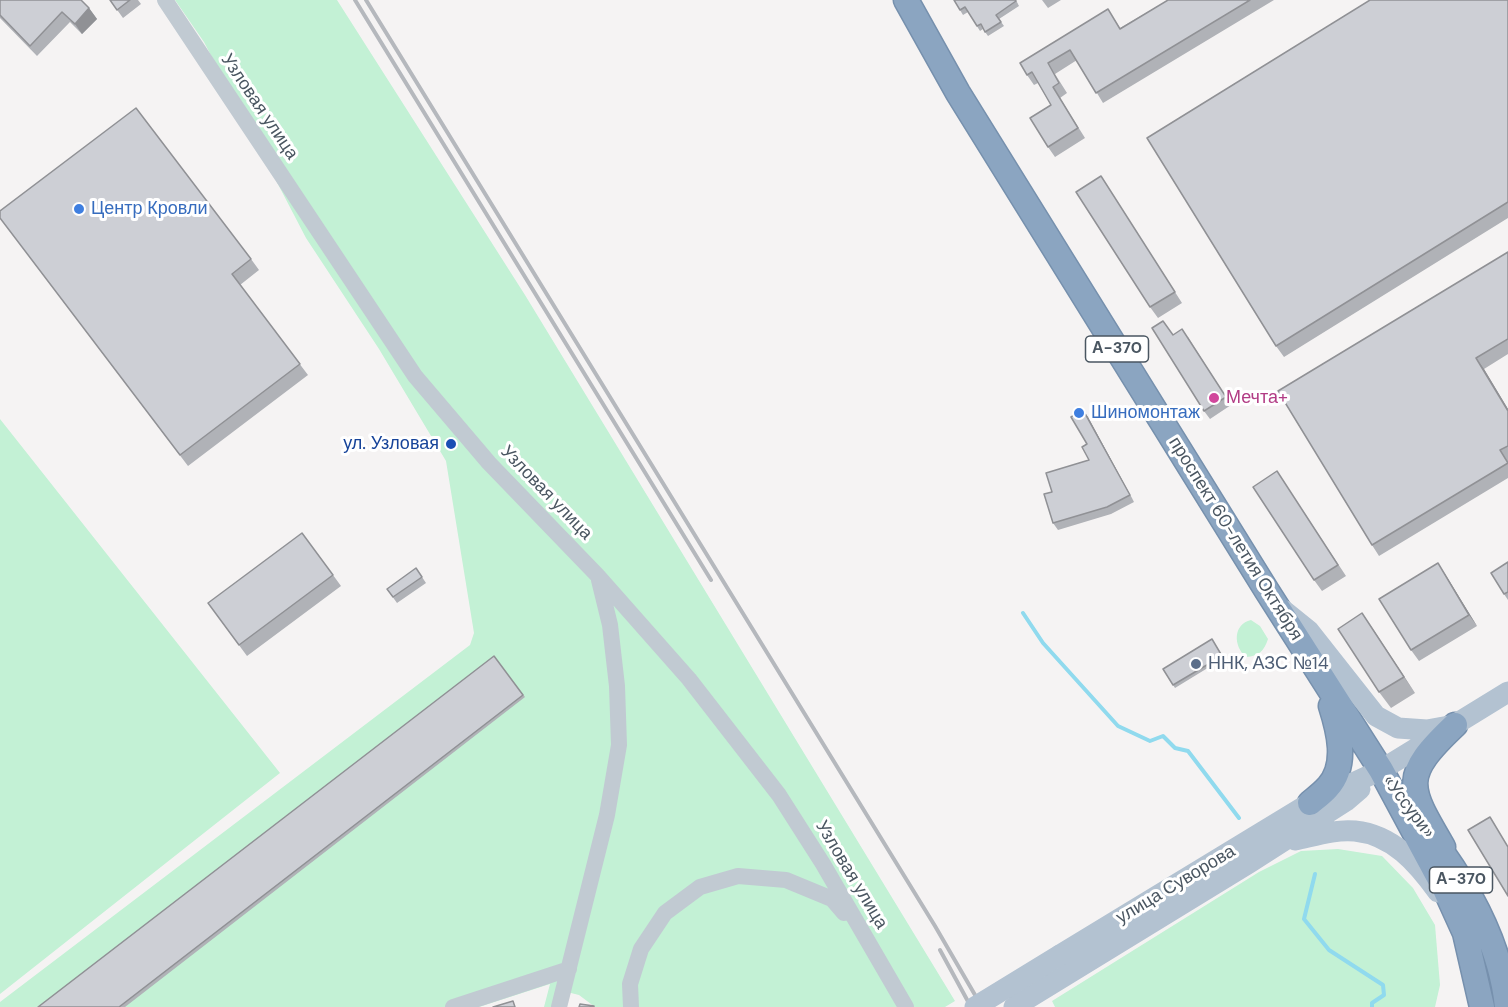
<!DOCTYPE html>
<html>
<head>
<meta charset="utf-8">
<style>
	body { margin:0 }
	canvas { display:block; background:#f5f3f3 }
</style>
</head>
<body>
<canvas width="1508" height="1007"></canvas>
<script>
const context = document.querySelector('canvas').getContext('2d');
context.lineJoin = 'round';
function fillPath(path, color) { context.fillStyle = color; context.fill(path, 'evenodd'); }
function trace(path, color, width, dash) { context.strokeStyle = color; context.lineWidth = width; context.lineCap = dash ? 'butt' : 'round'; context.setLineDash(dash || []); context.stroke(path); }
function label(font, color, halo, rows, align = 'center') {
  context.font = font + ' "DM Sans",sans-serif'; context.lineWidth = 6; context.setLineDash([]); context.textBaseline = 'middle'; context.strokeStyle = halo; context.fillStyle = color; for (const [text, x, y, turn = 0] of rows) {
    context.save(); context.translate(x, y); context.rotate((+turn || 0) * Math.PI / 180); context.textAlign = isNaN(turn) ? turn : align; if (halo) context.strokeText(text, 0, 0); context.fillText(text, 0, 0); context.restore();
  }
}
fillPath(new Path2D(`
	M175,0H337L525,295L955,1001L945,1007H595L579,995L563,991L559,1007H544L550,984L479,1007H0V1002L470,645L474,633L446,461L379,349L306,238L204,42Z
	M0,419L280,773L0,994Z
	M1251,620L1260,626L1268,639C1264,651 1259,656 1246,657C1233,646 1233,624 1251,620Z
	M1338,849L1382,856L1413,888L1435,925L1440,985L1435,1007H1055L1052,1001L1259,872L1301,851Z`), '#c3f1d5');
trace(new Path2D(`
	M1023,613L1043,643L1118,726L1150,741L1163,736L1175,748L1188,751L1239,818
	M1315,874L1304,919L1329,950L1383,985L1384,995L1372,1003V1007`), '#90daee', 4);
const highway = new Path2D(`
	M906,0L958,93L1267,591L1381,770L1445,889L1465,933L1482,1007
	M1310,803C1316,798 1323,793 1328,787C1348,765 1339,731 1331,706
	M1431,837C1468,886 1501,944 1507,1007
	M1443,847C1407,786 1401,776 1455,725`);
trace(highway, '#7690ad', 27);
trace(new Path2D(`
	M165,0L415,376L489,463L598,576L689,679L779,795L823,864L906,1007
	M453,1007L569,969
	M559,1007L607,815L619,745L617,686L610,625L599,580
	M631,1007L630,984L641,949L665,913L700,887L738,876L786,880L832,899L844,913`), '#c1cad2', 16);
trace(new Path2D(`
	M1283,610L1309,631L1376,716L1398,728L1427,730L1449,726
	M1295,840C1314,836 1335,829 1355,831C1393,835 1417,863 1438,892
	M1060,955L1310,803L1381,770L1508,692
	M1014,1007L1249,863L1346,801L1360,789`), '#b3c2d1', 21);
trace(highway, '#8ba5c1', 24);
trace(new Path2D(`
	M355,0L711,580
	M366,0L935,926L982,1007
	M940,950L971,1007`), '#b5b8bd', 4);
trace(new Path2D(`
	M975,1007L1060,955`), '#b3c2d1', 21);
fillPath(new Path2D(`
	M0,0L89,8L97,19L82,34L70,22L37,56L0,18Z
	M110,0H138L141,4L123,18Z
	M954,0H1016L1019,6L999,19L1004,26L988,36L983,29L980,31L968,12L963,15Z
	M1042,0H1061L1048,8Z
	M1168,0H1274L1103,103L1077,60L1055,74L1067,93L1060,98L1085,138L1055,157L1048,147L1051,105L1038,83L1034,85L1027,75L1115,20L1120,28Z
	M1508,0V218L1284,357L1276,346Z
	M1108,187L1182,303L1158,318L1150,307Z
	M0,218L251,259L259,270L240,285L308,375L188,466Z
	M1508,252V354L1484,369L1508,409V478L1379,556L1372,545Z
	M1173,334L1188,337L1231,405L1210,419L1204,411Z
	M1083,410L1088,417L1134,502L1111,514L1058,530L1053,523L1052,492L1089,460Z
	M1284,482L1346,576L1322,591L1314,580Z
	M1508,562V600L1504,594Z
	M416,568L426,583L397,603L387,589Z
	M1445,574L1477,626L1419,661L1411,650Z
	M333,575L341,586L247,656L216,614Z
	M1362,613L1415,693L1391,708L1379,692Z
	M1212,639L1224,658L1175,688L1163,669Z
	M494,656L525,697L125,1007H38Z`), '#b0b2b7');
fillPath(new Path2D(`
	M89,8L97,19L82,34L75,24Z
	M1476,358L1484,369L1508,409V411Z
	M1083,410L1088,417L1134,502L1130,495Z
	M1438,563L1445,574L1477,626L1469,615Z
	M1362,613L1373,629L1415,693L1404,677Z`), '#909195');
const building = new Path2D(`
	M0,0H81L89,8L75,24L62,12L30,46L0,15Z
	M110,0H130L117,10Z
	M954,0H1015L1016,1L996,15L1001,22L985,32L981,24L977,26L965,7L960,10Z
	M1168,0H1250L1096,93L1070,50L1048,63L1059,83L1053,87L1078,128L1048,147L1030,118L1051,105L1032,72L1027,75L1020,63L1108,9L1120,29Z
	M1370,0H1508V202L1276,346L1147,138Z
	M136,108L251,259L232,274L300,364L180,455L0,218V211Z
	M1101,176L1175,292L1150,307L1076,192Z
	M1508,252V339L1476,358L1508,411V446L1500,450L1508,463L1372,545L1278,391Z
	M1163,321L1173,335L1182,329L1226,397L1204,411L1152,328Z
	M1083,410L1130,495L1107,507L1053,523L1044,494L1052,492L1046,473L1089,460L1082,447L1087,444L1071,417Z
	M1277,471L1338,565L1314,580L1253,487Z
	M302,533L333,575L239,645L208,603Z
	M1508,562V592L1504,594L1491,573Z
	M1438,563L1469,615L1411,650L1379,599Z
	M416,568L422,577L393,597L387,589Z
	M1362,613L1404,677L1379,692L1338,629Z
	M1212,639L1222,656L1173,685L1163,669Z
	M494,656L523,695L119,1007H38Z
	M1490,817L1508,847V896L1468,830Z
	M513,1001L515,1007H493Z
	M580,1004L594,1006V1007H579Z`);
fillPath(building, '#cdcfd5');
trace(building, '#909195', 1.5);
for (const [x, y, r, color] of [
	[79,209,6,"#3f7fe0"],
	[1214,398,6,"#d1479c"],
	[1079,413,6,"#3f7fe0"],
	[451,444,6,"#1a4fb4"],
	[1196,664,6,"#5c6f8a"]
]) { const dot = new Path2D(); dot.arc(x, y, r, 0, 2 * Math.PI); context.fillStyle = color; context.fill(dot); trace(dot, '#fff', 2); }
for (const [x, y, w] of [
	[1117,349,63],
	[1461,880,63]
]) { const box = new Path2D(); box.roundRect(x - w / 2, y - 13, w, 26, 4.5); context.fillStyle = '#fff'; context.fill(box); trace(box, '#4a5661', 1.5); }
label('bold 16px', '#4a5661', null, [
	["А-370",1117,349],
	["А-370",1461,880]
]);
label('18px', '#4a5661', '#fff', [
	["Узловая улица",259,107,56],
	["Узловая улица",546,493,46],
	["проспект 60-летия Октября",1235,539,58],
	["«Уссури»",1408,807,53],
	["Узловая улица",851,875,59],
	["улица Суворова",1176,885,-31]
]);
label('18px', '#366cbe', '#fff', [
	["Центр Кровли",91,209],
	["Шиномонтаж",1091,413]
], 'left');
label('18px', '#b23c85', '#fff', [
	["Мечта+",1226,398]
], 'left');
label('18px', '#164399', '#fff', [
	["ул. Узловая",439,444]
], 'right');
label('18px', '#4e5e75', '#fff', [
	["ННК, АЗС №14",1208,664]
], 'left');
</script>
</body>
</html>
